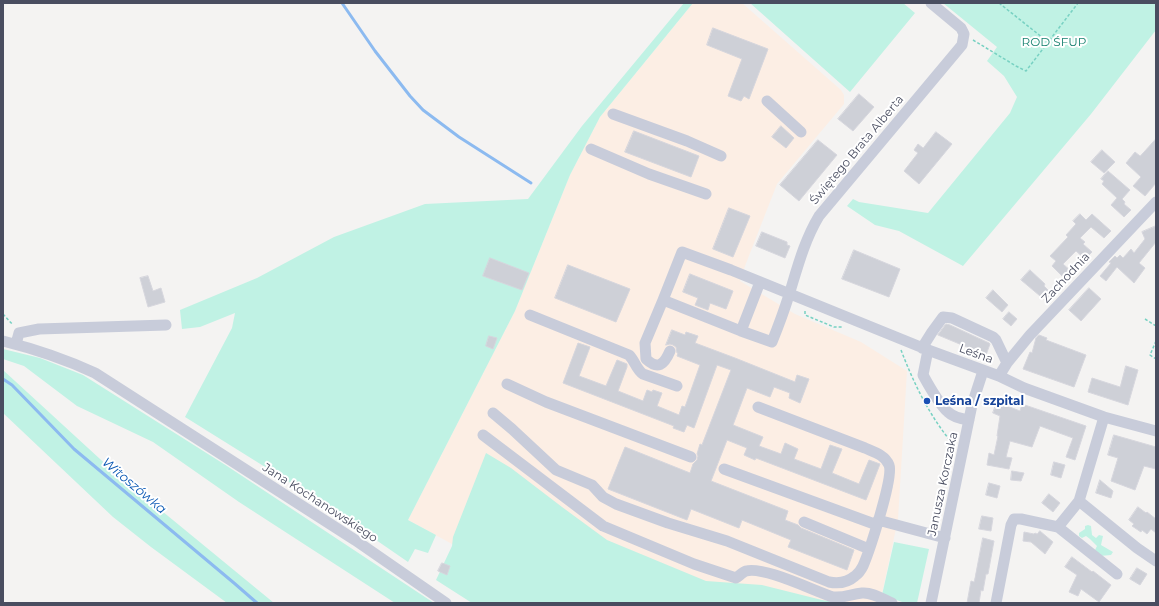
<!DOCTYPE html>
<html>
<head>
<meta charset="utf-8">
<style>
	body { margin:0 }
	#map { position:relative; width:1159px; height:606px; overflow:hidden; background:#f4f3f2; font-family:Montserrat,sans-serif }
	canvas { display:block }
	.frame { position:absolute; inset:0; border:4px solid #494d60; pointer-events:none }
</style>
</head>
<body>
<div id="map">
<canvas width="1159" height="606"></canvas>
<div class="frame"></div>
</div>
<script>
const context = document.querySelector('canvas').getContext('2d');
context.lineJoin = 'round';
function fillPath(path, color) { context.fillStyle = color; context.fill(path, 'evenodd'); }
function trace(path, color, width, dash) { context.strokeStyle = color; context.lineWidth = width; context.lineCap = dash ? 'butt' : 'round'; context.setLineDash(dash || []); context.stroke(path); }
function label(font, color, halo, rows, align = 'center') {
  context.font = font + ' Montserrat,sans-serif'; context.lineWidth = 4; context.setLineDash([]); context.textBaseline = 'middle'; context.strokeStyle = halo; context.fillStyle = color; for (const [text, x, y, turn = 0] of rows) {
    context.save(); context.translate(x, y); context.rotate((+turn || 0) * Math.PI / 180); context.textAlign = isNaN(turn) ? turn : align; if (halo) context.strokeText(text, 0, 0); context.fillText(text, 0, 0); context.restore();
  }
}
fillPath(new Path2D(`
	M693,3H742L841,90L844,95V104L777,184L745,266L740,281L795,314L861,342L907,371L898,519L880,603H583L518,580L408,520L515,311L570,175L600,117Z`), '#fceee4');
fillPath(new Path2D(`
	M684,3H693L600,117L570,175L515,311L408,520L436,535L428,553L415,549L408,562L318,500L185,417L232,328L235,313L200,327L182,329L180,310L257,278L334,237L425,204L528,199L582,126Z
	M750,3H903L915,13L850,92Z
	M943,3H1156V30L1091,114L963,266L899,231L875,225L847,206L853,199L859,202L928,213L1010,113L1017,97L1004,76L987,61L997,47Z
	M3,349L40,358L83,375L227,466L434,603H395L239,502L153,442L77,406L24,366L3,359Z
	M3,370L112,470L274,603H227L151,547L113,517L3,413Z
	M486,453L511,468L562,507L607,540L706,581L762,585L822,600L841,603H472L436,580L452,546L453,537Z
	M1088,525L1091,526L1092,535L1096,538L1099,535L1103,536L1101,545L1113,552L1111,555L1100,556L1095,550L1097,546L1090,539L1086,536L1082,538L1079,536V533L1085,529V526Z
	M894,542L929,549L917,603H905L882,595Z`), '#c0f2e4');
trace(new Path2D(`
	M342,3L375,51L410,96L423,110L459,137L531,183
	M3,379L12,385L74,449L234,583L257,603`), '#8cbaf0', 3);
const building = new Path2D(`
	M713,28L768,49L749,99L744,96L741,101L728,96L742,59L707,45Z
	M859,94L874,107L853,131L838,119Z
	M781,126L794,138L786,148L772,137Z
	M634,131L699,156L691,177L625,152Z
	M936,132L952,144L919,184L904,171L918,153L914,150L918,144L923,148Z
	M1156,139V183L1145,196L1133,186L1141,177L1126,163L1135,152L1140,156Z
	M818,140L837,155L799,201L780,185Z
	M1102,150L1115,162L1104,173L1091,162Z
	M1108,171L1130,190L1122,199L1125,202L1124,204L1131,210L1124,217L1111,205L1117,198L1102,184L1104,181L1101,179Z
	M729,208L750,216L733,257L713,249Z
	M1080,214L1086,220L1092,214L1111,231L1104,238L1091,227L1080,238L1085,242L1083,244L1092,252L1085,259L1076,251L1063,264L1072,272L1065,279L1052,266L1056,261L1050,256L1068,237L1066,235L1076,224L1073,221Z
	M1156,226V242L1139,263L1145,268L1134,283L1117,267L1106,281L1100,276L1111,263L1109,262L1115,256L1117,258L1120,255L1123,258L1131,249L1134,253L1145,239L1142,232Z
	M762,232L787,242V245L790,246L785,258L756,246Z
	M854,250L900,269L889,297L842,279Z
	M490,258L529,273L522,290L483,276Z
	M568,265L630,289L616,322L555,298Z
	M1030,270L1045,284L1044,286L1052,294L1046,301L1021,280Z
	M690,274L733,291L726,309L710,303L708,310L695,305L698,298L683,292Z
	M148,276L153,291L161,288L165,302L148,307L140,278Z
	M1089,288L1101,299L1081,321L1069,310Z
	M993,290L1008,305L1002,312L986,298Z
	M1009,312L1017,319L1011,326L1003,319Z
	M946,324L950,325L989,343L990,344L986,355L938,335Z
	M672,330L685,335L686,332L698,336L695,343L735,358L795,382L797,375L809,379L800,403L789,398L790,393L774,387L770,397L747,388L733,425L763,437L759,446L781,454L785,443L798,449L794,459L821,469L830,445L842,449L832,473L859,484L869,460L880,464L866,500L756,458L755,460L744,455L747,448L727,440L711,481L788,511L785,520L798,525L801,528L854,550L847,570L788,547L791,540L742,520L739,528L691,509L687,520L608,489L625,447L690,473L693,464L697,460L698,456L697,454L700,444L702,445L731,370L717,365L694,428L687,425L684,432L673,428L674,426L563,383L578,343L590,347L579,376L606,386L617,360L627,364V367L618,391L643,401L647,390L652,392L653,390L662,393L657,406L679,415L682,406L685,407L700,365L677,356L678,353H677L676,347L673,345L670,344L666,345Z
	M1039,335L1047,338L1046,340L1086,355L1074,387L1023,369L1030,352L1032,353L1036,338Z
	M489,336L497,338L493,349L486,346Z
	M1126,366L1138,370L1128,405L1088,392L1092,378L1120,387Z
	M997,402L1020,411L1022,404L1086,426L1075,460L1066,457L1073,438L1040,426L1032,447L1010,441L1006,457L1012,458L1009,469L987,465L989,453L994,455L998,436H997L1000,416L993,413Z
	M1114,435L1156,447V469L1144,466L1135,490L1111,481L1118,458L1108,455Z
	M1054,462L1065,465L1061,478L1051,475Z
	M1012,471L1024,473L1021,481L1011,480Z
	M1100,480L1113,491L1111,498L1096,493Z
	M989,483L1000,486L997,498L986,495Z
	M1049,494L1060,503L1053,512L1042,503Z
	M1138,507L1146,513L1147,512L1156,519V533L1151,529L1147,534L1142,530L1141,532L1132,526L1134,524L1129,520Z
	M982,516L993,518L991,531L979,529Z
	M1040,531L1053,542L1045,554L1031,542L1023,541L1024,532L1034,534L1035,533L1037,534Z
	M983,538L994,541L988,574H986L983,591L981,590L979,603H967L971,581L974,582Z
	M1072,557L1092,572L1093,571L1111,585L1099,602L1081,589L1078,596L1069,592L1077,575L1065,567Z
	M442,563L450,566L447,575L438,571Z
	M1137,568L1147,574L1140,585L1130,579Z`);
fillPath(building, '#ced0d7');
trace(building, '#d6d6dd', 1);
trace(new Path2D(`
	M999,3L1048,42
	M973,40L1016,66L1026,71L1078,3
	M805,311V315L834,327H843
	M3,314L13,325
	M1145,319L1156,326
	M1156,341L1150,355L1156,359
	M901,350C914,384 930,417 953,444`), '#77d1c2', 1.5, [3, 2]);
trace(new Path2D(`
	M767,101L801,132
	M613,114L687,141L721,156
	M591,149L649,174L706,194
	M760,282L741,331L772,342C778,327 784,311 789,295C797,269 804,241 819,216L962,45L964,34L961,28L931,3
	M663,300L741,331
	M530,315L629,355C635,361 636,369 643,374L677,386
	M3,341C35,349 65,359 95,373L355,540L446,603
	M16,344L19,333L39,329L166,325
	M922,348L932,332L943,317L952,318L993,337L996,340L1007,363
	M928,350L923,375C929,386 939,404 948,412C953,417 962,419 969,420
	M670,351C664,365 658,370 646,359L645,343L663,300L682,252L731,270L928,350L999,376L1024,388L1104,417L1156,431
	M999,376L1007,363L1030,335L1156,202
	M507,384L546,402L691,457
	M493,413L512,429L556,470L592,485L603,497L616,504L668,523L727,541L829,582C839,584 847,583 855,576C858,574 861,570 863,566C869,552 894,477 889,465C885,455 874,452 865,448L758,407
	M1104,417L1079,501L1058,527L1117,574
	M483,435L512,457L603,526L694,564L736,578C739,576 743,572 746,571C764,566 814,591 833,597C845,598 851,594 862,593C872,592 883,599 892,603
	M724,469L877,525
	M1079,501L1137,548L1156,561
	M878,520L945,538
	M804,522L869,549
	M931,603L972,405L983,371
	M996,603L1011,525L1014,519H1021L1058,527`), '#c8ccda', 11);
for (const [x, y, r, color] of [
	[927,401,4,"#1a4fb4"]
]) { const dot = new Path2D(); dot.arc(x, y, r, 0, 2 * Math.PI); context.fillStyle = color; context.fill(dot); trace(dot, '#fff', 1.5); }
label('12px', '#15806e', '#fff', [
	["ROD ŚFUP",1054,42]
]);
label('12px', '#494d60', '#fff', [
	["Świętego Brata Alberta",857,150,-50],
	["Zachodnia",1066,278,-47],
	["Leśna",976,354,20],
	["Janusza Korczaka",943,484,-78],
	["Jana Kochanowskiego",320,503,33]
]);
label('bold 12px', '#164399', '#fff', [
	["Leśna / szpital",935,401]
], 'left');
label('italic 13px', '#0857b4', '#fff', [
	["Witoszówka",134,486,40]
]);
</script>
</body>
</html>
